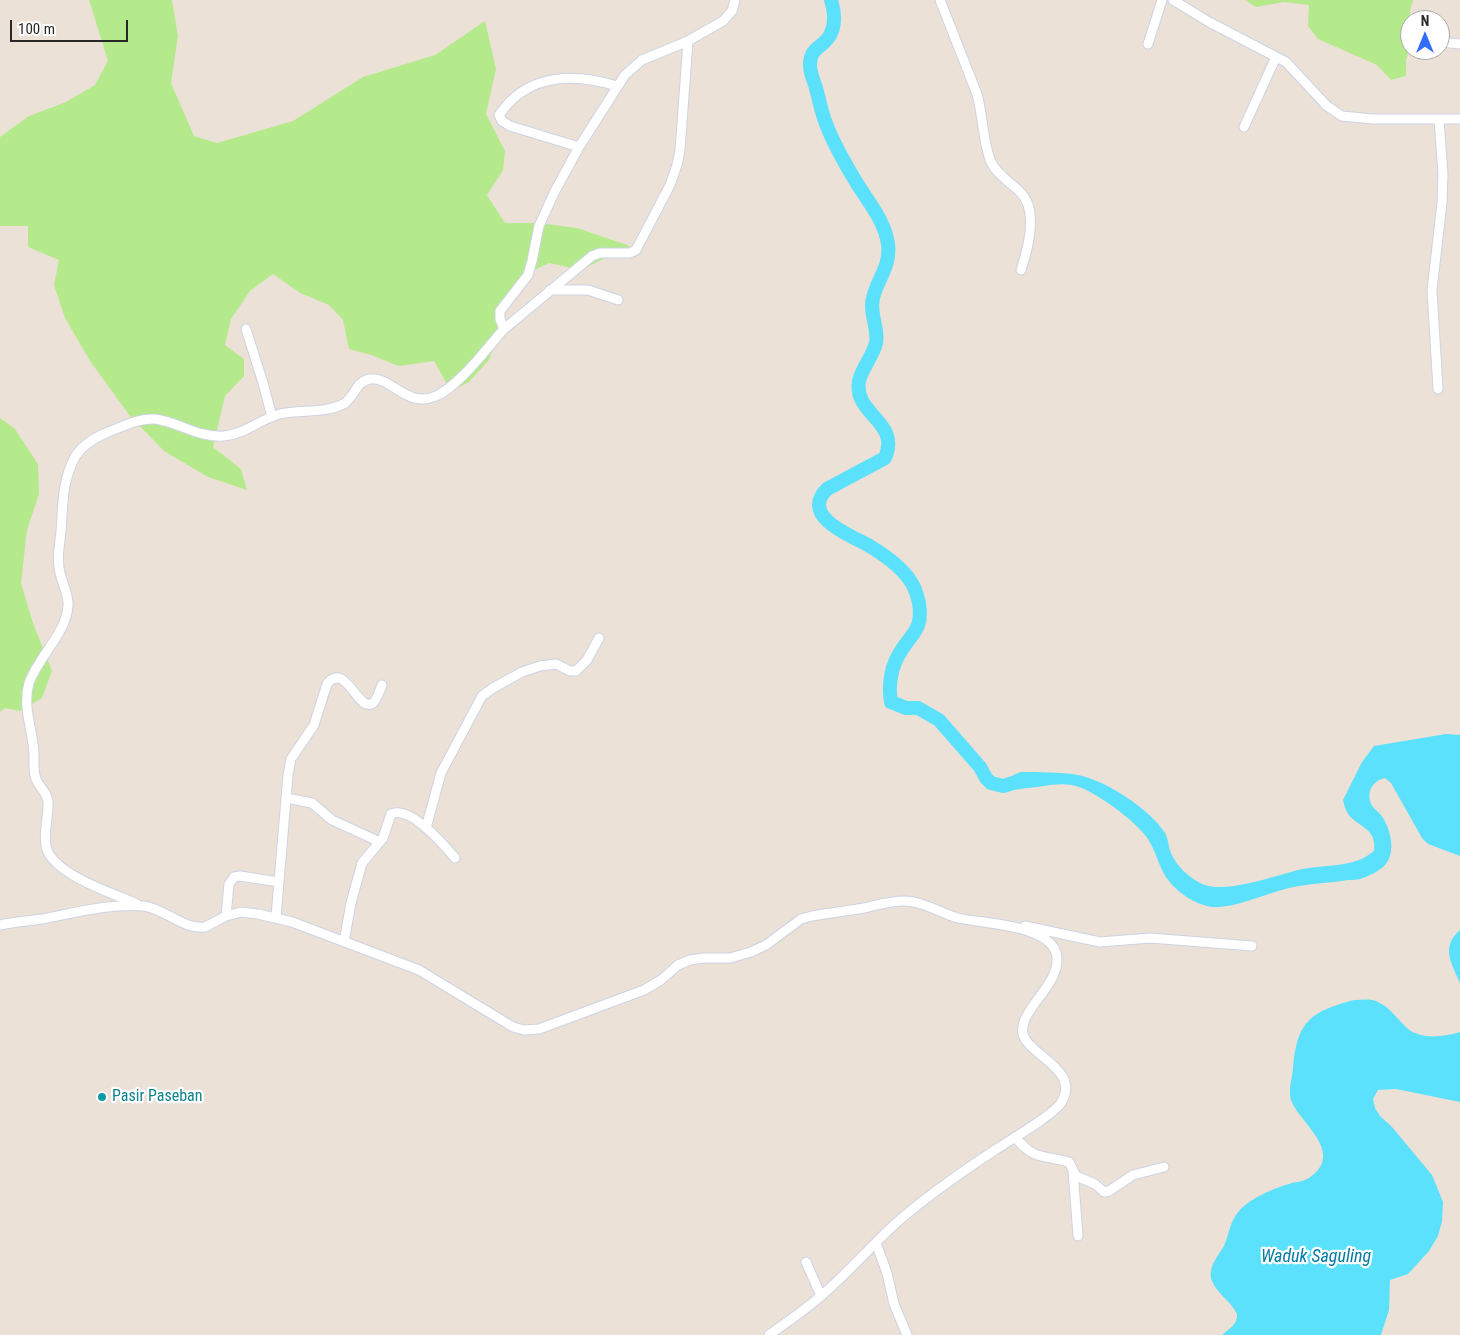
<!DOCTYPE html>
<html>
<head>
<meta charset="utf-8">
<style>
	body { margin:0 }
	#map { position:relative; width:1460px; height:1335px; overflow:hidden; background:#ece1d7; font-family:"Roboto Condensed",sans-serif }
	canvas { display:block }
	.north { position:absolute; left:1400px; top:10px; width:50px; height:50px; box-sizing:border-box; background:#fff; border:1px solid #a9a9a9; border-radius:50%; rotate:0deg; font-size:14px; font-weight:700; line-height:20px; text-align:center; color:#282828 }
	.north::after { content:''; display:block; margin:auto; width:18px; height:22px; background:#316bff; clip-path:polygon(50% 0,100% 100%,50% 72%,0 100%) }
	.scale { position:absolute; left:10px; top:20px; width:118px; height:22px; box-sizing:border-box; border:2px solid #282828; border-top:0; padding-left:6px; font-size:15px; line-height:18px; white-space:nowrap; color:#282828; -webkit-text-stroke:4px #fff; paint-order:stroke }
</style>
</head>
<body>
<div id="map">
<canvas width="1460" height="1335"></canvas>
<div class="north">N</div>
<div class="scale">100 m</div>
</div>
<script>
const context = document.querySelector('canvas').getContext('2d');
context.lineJoin = 'round';
function fillPath(path, color) { context.fillStyle = color; context.fill(path, 'evenodd'); }
function trace(path, color, width, dash) { context.strokeStyle = color; context.lineWidth = width; context.lineCap = dash ? 'butt' : 'round'; context.setLineDash(dash || []); context.stroke(path); }
function label(font, color, halo, rows, align = 'center') {
  context.font = font + ' "Roboto Condensed",sans-serif'; context.lineWidth = 4.5; context.setLineDash([]); context.textBaseline = 'middle'; context.strokeStyle = halo; context.fillStyle = color; for (const [text, x, y, turn = 0] of rows) {
    context.save(); context.translate(x, y); context.rotate((+turn || 0) * Math.PI / 180); context.textAlign = isNaN(turn) ? turn : align; if (halo) context.strokeText(text, 0, 0); context.fillText(text, 0, 0); context.restore();
  }
}
fillPath(new Path2D(`
	M89,0H172L178,36L171,83L194,136L217,143L293,121L363,77L435,55L485,21L496,69L486,114L505,151L503,170L487,195L505,223H538L577,228L630,246L581,270L549,263L524,275L498,314L496,342L489,360L469,382L451,391L434,361L399,366L371,355L349,349L343,320L329,305L300,293L273,274L250,291L231,319L225,345L244,359V376L225,396L213,447L241,469L247,490L208,477L164,451L130,416L90,361L65,318L54,285L59,260L28,247V226H0V137L29,116L66,102L95,85L108,61Z
	M1245,0H1413L1410,11V48L1406,60V76L1391,80L1377,65L1318,39L1308,26L1309,5L1284,2L1256,7Z
	M0,418L15,429L38,464L39,494L27,530L21,583L33,623L52,671L42,698L20,711L5,708L0,712Z`), '#b5ea8c');
fillPath(new Path2D(`
	M1446,734L1460,735V856L1428,844L1422,838L1391,783L1385,778C1371,781 1365,795 1373,807C1375,810 1379,812 1381,815C1390,827 1397,852 1385,865C1381,870 1369,876 1363,878C1358,880 1353,880 1348,880C1332,883 1315,883 1299,886C1272,890 1246,905 1219,907C1199,909 1172,890 1163,872C1157,860 1154,846 1145,835C1132,819 1101,796 1082,788C1060,779 1041,789 1019,788L1013,783V775L1021,772C1038,772 1062,772 1078,775C1105,780 1150,809 1165,833C1169,840 1168,848 1172,855C1177,867 1193,881 1205,885C1228,893 1274,876 1298,870C1323,864 1353,869 1374,851C1378,827 1355,827 1347,812C1345,809 1344,804 1343,800L1362,762L1374,746Z
	M1460,930V983C1452,964 1440,947 1460,930Z
	M1354,1000C1361,1000 1371,998 1378,1002C1391,1008 1397,1019 1407,1028C1420,1040 1444,1037 1460,1032V1102L1396,1089L1378,1090L1373,1099L1375,1108L1380,1116L1392,1127L1432,1175L1443,1202L1442,1221L1438,1236L1429,1251L1408,1274L1390,1280L1389,1310L1381,1335H1222C1229,1329 1238,1324 1237,1314C1231,1301 1217,1294 1212,1281C1207,1268 1218,1256 1224,1246C1229,1234 1230,1221 1239,1211C1249,1199 1274,1188 1289,1184C1294,1182 1302,1182 1307,1179C1313,1176 1320,1169 1322,1163C1330,1142 1297,1118 1291,1100C1288,1090 1292,1079 1293,1069C1297,1022 1309,1012 1354,1000Z`), '#5ce1fc');
trace(new Path2D(`
	M831,0C834,10 836,23 831,33C826,47 809,46 810,66C810,73 814,81 816,88C819,99 821,110 825,121C833,143 845,164 858,185C870,204 885,222 888,244C891,267 877,279 873,298C869,313 879,329 876,343C873,356 862,368 859,381C853,415 901,421 885,458L827,489C800,516 849,535 868,545C883,554 902,567 911,582C916,589 917,595 919,603C923,629 913,632 901,651C891,666 888,685 891,702L906,708H918L939,720L980,767L986,778L991,783L1003,786L1013,783L1032,780`), '#5ce1fc', 14);
const minor = new Path2D(`
	M940,0L977,94C983,116 983,143 991,162C997,175 1011,183 1020,192C1039,210 1028,249 1021,270
	M1173,0L1209,22L1286,62L1327,106L1342,116L1373,119H1460
	M1440,42L1460,44
	M1148,44L1162,0
	M1244,127L1276,57
	M579,147L510,126L502,121L499,115C527,73 574,73 617,86
	M550,290H588L618,300
	M246,329L263,383L272,417
	M504,329L592,256L600,253H630L636,250L670,185L677,165L680,150L688,41
	M1438,389L1432,290L1442,203L1443,174L1439,120
	M286,798L312,803L332,820L380,842
	M426,828L441,773L482,696L493,688L522,672L540,666L556,664L570,671H576L587,660L599,638
	M137,904C113,893 51,874 46,846C43,831 49,816 48,801C46,791 39,787 36,779C33,771 34,762 34,754C33,730 22,707 29,683C38,657 66,634 68,606C69,592 60,581 59,567C57,555 60,543 61,531C63,505 62,481 75,457C82,445 94,438 106,433C121,427 138,418 155,419C179,422 198,438 224,436C245,434 260,419 280,414C301,409 326,414 345,403C355,396 356,381 370,379C391,376 407,409 436,396C460,385 486,349 504,329L500,319V311L528,275L532,261L539,226L555,191L579,147L625,75L642,60L688,41L723,21L732,11L735,0
	M226,916L229,884L234,877L240,876L279,882
	M276,917L288,775L291,759L314,725L327,684C346,660 358,714 373,703C377,700 380,690 382,685
	M0,925C14,922 28,921 42,919C74,913 111,903 144,906C165,909 184,930 205,927L226,916L241,912L258,914L292,922L419,970L513,1027L524,1030L539,1029L601,1006L644,990L661,980L678,965L690,960L704,958H730L751,952L766,945L801,919L812,916C829,913 847,911 864,908C877,905 891,901 904,901C922,901 941,913 958,918C982,924 1055,924 1057,958C1059,986 1018,1011 1023,1034C1028,1055 1082,1070 1061,1103C1052,1116 1010,1140 995,1150C960,1173 925,1197 894,1225C869,1248 847,1274 821,1296C805,1310 787,1322 769,1335
	M1025,926L1100,942L1150,938L1252,946
	M344,942L351,903L362,863L383,838L391,814C410,805 444,845 455,858
	M1015,1137C1036,1162 1042,1154 1069,1162L1076,1176L1095,1184L1104,1192L1109,1191L1133,1175L1164,1167
	M1073,1171L1078,1236
	M876,1243L887,1273L894,1304L907,1335
	M806,1262L821,1296`);
trace(minor, '#ccd3e3', 11);
trace(minor, '#fff', 9);
for (const [x, y, r, color] of [
	[102,1097,5,"#0f9aa8"]
]) { const dot = new Path2D(); dot.arc(x, y, r, 0, 2 * Math.PI); context.fillStyle = color; context.fill(dot); trace(dot, '#fff', 2); }
label('16px', '#0d838f', '#fff', [
	["Pasir Paseban",112,1097]
], 'left');
label('italic 18px', '#007ba3', '#fff', [
	["Waduk Saguling",1316,1257]
]);
</script>
</body>
</html>
